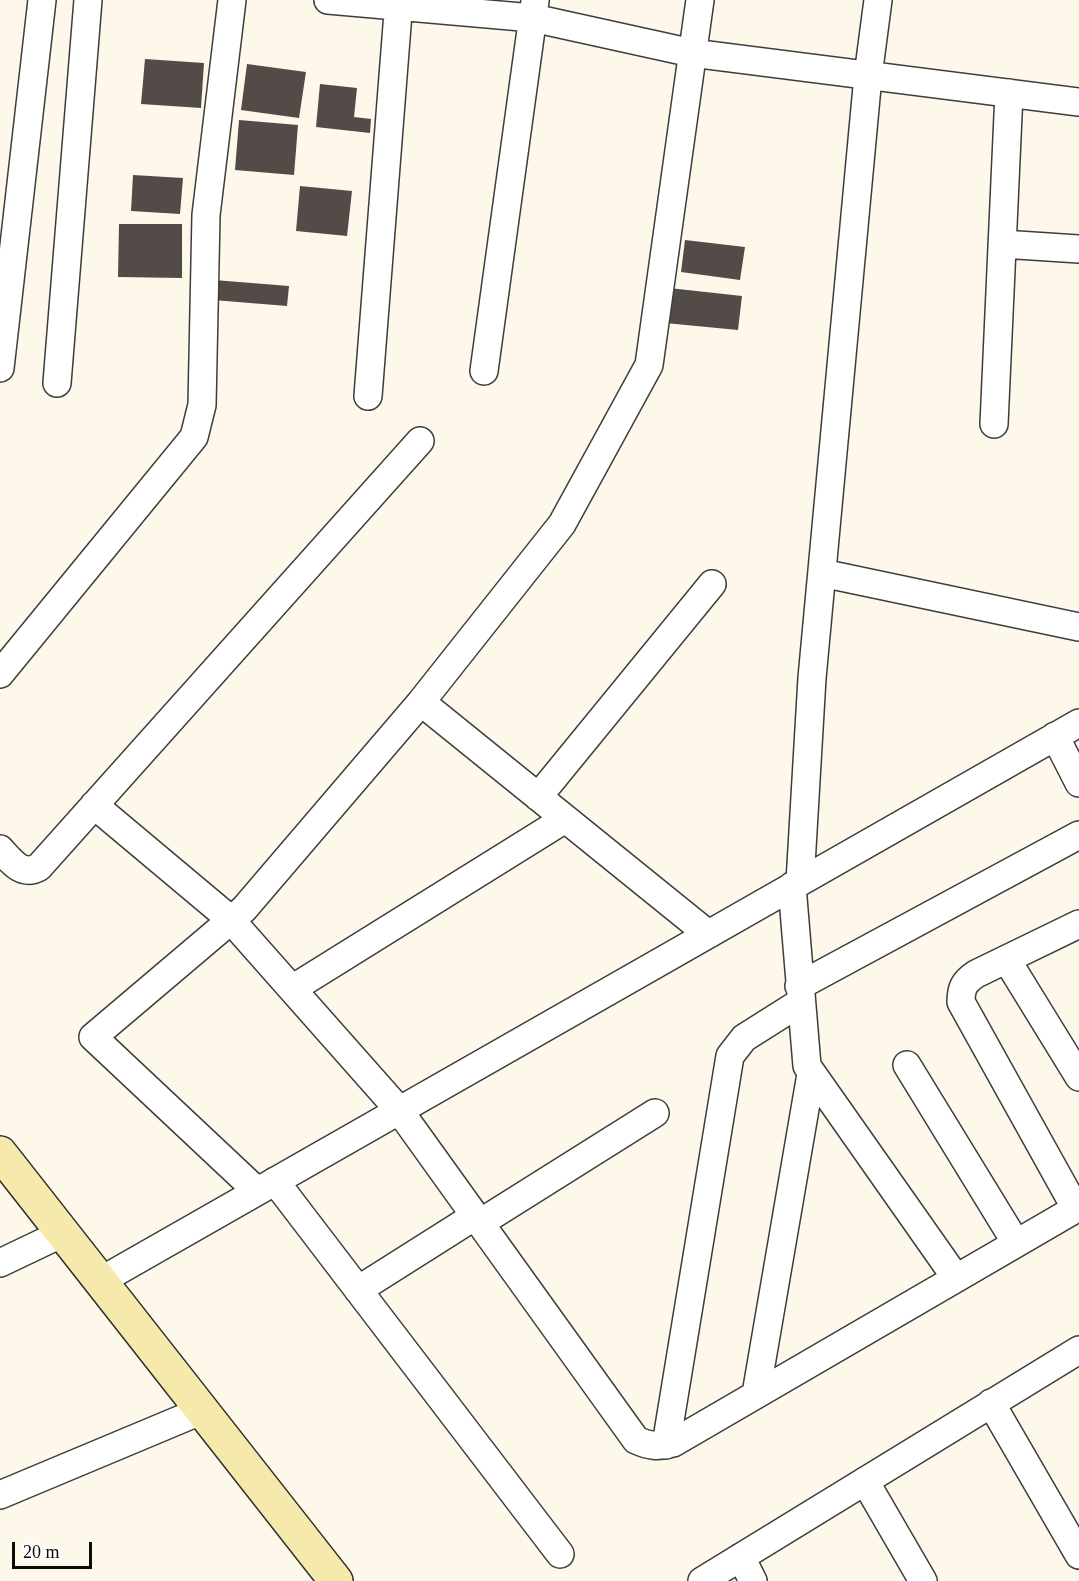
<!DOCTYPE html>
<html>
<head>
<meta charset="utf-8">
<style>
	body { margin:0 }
	#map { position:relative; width:1079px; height:1581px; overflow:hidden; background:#fdf8ea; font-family:"Times New Roman",serif }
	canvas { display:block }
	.scale { position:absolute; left:12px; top:1542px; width:80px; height:27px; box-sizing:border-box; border:3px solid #0a0a0a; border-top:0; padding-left:8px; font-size:18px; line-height:21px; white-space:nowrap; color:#0a0a0a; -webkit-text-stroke:4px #fff; paint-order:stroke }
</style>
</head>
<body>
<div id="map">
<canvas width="1079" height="1581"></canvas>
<div class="scale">20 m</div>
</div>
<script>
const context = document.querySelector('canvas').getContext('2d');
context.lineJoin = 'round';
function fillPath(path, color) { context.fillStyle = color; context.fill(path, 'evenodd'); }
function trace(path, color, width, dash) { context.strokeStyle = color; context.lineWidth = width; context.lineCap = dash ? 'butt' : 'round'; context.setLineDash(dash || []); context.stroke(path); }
fillPath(new Path2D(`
	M145,59L204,63L201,108L141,104Z
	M247,64L306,72L299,118L241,110Z
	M320,84L357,88L354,117L371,119L370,133L316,127Z
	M239,120L298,125L294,175L235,170Z
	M133,175L183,178L180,214L131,211Z
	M300,186L352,191L347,236L296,231Z
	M119,224H182V278L118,277Z
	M685,240L745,247L740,280L681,272Z
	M214,280L289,286L287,306L213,300Z
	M669,288L742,296L738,330L665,323Z`), '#524b48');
const street = new Path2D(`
	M328,0L533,18L692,53L1079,102
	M1002,244L1079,249
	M0,368L42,0
	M484,371L535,1
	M57,383L88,0
	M368,396L399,0
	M994,424L1009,93
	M822,573L1079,627
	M0,674L194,437L202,405L206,215L232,0
	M421,702L708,934
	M1055,736L1079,783
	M538,797L712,584
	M94,805L230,919L399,1110L636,1440C649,1446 658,1447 673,1443L1079,1207
	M0,849C11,861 22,877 39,867L420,441
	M800,882L812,678L868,76L878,0
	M792,886L807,1066L956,1278
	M1007,960L1079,1077
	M799,986L1079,835
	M292,989L565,819
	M907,1065L1016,1243
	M275,1181L560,1554
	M257,1191L93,1037L244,909L421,702L562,524L649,365L700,0
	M1076,1209L961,1002C961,988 964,982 976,974L1079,924
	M480,1223L655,1113
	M0,1263L65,1232
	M102,1280L1079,723
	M358,1290L475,1216
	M756,1394L811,1074
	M991,1403L1079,1555
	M666,1445L730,1056L744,1038L801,1002
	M865,1481L923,1581
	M0,1495L203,1410
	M741,1557L753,1581
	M702,1581L1079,1350`);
const secondary = new Path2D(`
	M0,1153L336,1581`);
trace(street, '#3d3d3d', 30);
trace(secondary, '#2c2c2c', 36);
trace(street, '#fff', 27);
trace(secondary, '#f6e9ac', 33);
</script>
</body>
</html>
